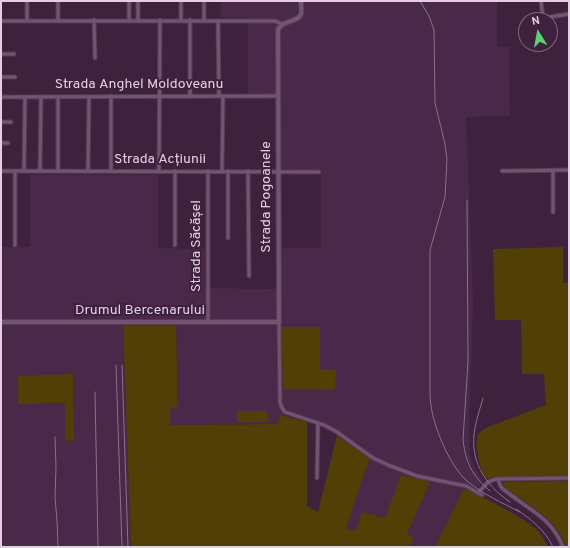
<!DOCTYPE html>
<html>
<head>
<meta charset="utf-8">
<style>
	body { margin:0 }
	#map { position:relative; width:570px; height:548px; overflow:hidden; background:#3d213d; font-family:Overpass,sans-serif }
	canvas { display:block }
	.frame { position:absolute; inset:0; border:2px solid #e2d0e1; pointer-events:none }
	.north { position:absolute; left:518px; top:12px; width:40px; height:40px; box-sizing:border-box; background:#3d213d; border:1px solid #7f677f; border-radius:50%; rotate:349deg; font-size:11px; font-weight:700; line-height:16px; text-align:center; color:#e2d0e1 }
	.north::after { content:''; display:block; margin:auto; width:14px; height:18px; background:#58d570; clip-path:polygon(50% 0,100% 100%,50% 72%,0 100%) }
</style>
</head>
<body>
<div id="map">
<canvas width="570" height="548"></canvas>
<div class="frame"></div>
<div class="north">N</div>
</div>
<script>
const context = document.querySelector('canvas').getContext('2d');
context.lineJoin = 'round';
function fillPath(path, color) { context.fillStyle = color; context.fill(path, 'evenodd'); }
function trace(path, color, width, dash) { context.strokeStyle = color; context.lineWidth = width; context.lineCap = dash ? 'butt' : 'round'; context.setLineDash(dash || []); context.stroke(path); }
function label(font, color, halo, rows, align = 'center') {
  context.font = font + ' Overpass,sans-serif'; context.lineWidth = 4; context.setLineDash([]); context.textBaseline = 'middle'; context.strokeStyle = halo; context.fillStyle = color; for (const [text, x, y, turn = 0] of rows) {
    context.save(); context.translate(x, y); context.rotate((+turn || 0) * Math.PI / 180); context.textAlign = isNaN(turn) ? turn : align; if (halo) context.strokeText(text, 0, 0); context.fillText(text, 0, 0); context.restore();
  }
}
fillPath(new Path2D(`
	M221,1H497V47H509L510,116L466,117L473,298L472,343L469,419V442L470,455L474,466L483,481L477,488L466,484L435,547H409L414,538L407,534L430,482L402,475L385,519L356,531L346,528L370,457L341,439L335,434L320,426L314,423L280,415L278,424L170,425V407H178L176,325H123L131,547H1V247H30V175H158V248L205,249V288L278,289L283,248H321V171L279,169L280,95H248V18L221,17Z`), '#4a2849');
fillPath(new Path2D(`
	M563,247V283H569V476L494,477C492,478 489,479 487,478C480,474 474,442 478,435C480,431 484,429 488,427L546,405L544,374H522L521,320H495L493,249Z
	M123,325H176L178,407L170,408V425L278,424L280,415L307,422V506L318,512L337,435L341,439L370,457L346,528L356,531L362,512L385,518L401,475L430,482L407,534L414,538L409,547H131Z
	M283,327H320V369L336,370L335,390L283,389L281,329Z
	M73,374L74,440L65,441V403L18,404V376Z
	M237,411H267V417L270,421L267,422H237Z
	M569,481V547H566C557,519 530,506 508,490C505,488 502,485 504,482H505Z
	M464,488L481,497H483C499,506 522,517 536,529C541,534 545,541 548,547H435Z`), '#523f06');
const minor = new Path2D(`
	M181,1V20
	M541,1L543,18L569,14
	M58,20V1
	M94,20L95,58
	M129,20V1
	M138,20V1
	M190,20V96
	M204,20V1
	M1,21H275L282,24
	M27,21V1
	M218,21L219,96
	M1,54H14
	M1,77H15
	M111,96V171
	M1,97L278,96
	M1,122H11
	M1,143H8
	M553,170V212
	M1,171L319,172
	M24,171L25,97
	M40,171L41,97
	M58,171V97
	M88,171L89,97
	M159,171L160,20
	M175,171V245
	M222,171L223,96
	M228,171V238
	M248,171L249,276
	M502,171L569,170
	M15,245V171
	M208,322V171
	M279,322L280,402L282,408L285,412L324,425L337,432L373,458L388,465L417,476L466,486L482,495
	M317,478L318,423
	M498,479L500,485L502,488C525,508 551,516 563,547
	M478,493L488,482L496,479L569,478`);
const tertiary = new Path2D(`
	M1,322H279L278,30C283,19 298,23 301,14C302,10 301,5 301,1`);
trace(minor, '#553d55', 5);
trace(tertiary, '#553d55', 6);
trace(minor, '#725372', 3);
trace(tertiary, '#725372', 4);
trace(new Path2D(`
	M420,1L429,16L434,30L435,103L445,144L447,159L445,197L430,250V392C430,400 431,408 433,416C438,436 451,467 467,481C483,494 502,503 520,512
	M467,200L468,361L463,440C466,464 472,475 490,491
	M116,365L122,547
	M122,365L128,547
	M95,392L98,547
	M483,398C480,408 477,418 475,428C469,460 484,484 510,502
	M55,437L56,467L55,497L57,521L58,547
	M516,509C532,520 544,529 553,547`), '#897289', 1);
label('14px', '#e2d0e1', '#3d213d', [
	["Strada Anghel Moldoveanu",139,85],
	["Strada Acțiunii",160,160],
	["Strada Pogoanele",267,197,-90],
	["Strada Săcășel",197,246,-90],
	["Drumul Bercenarului",140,311]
]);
</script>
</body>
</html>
